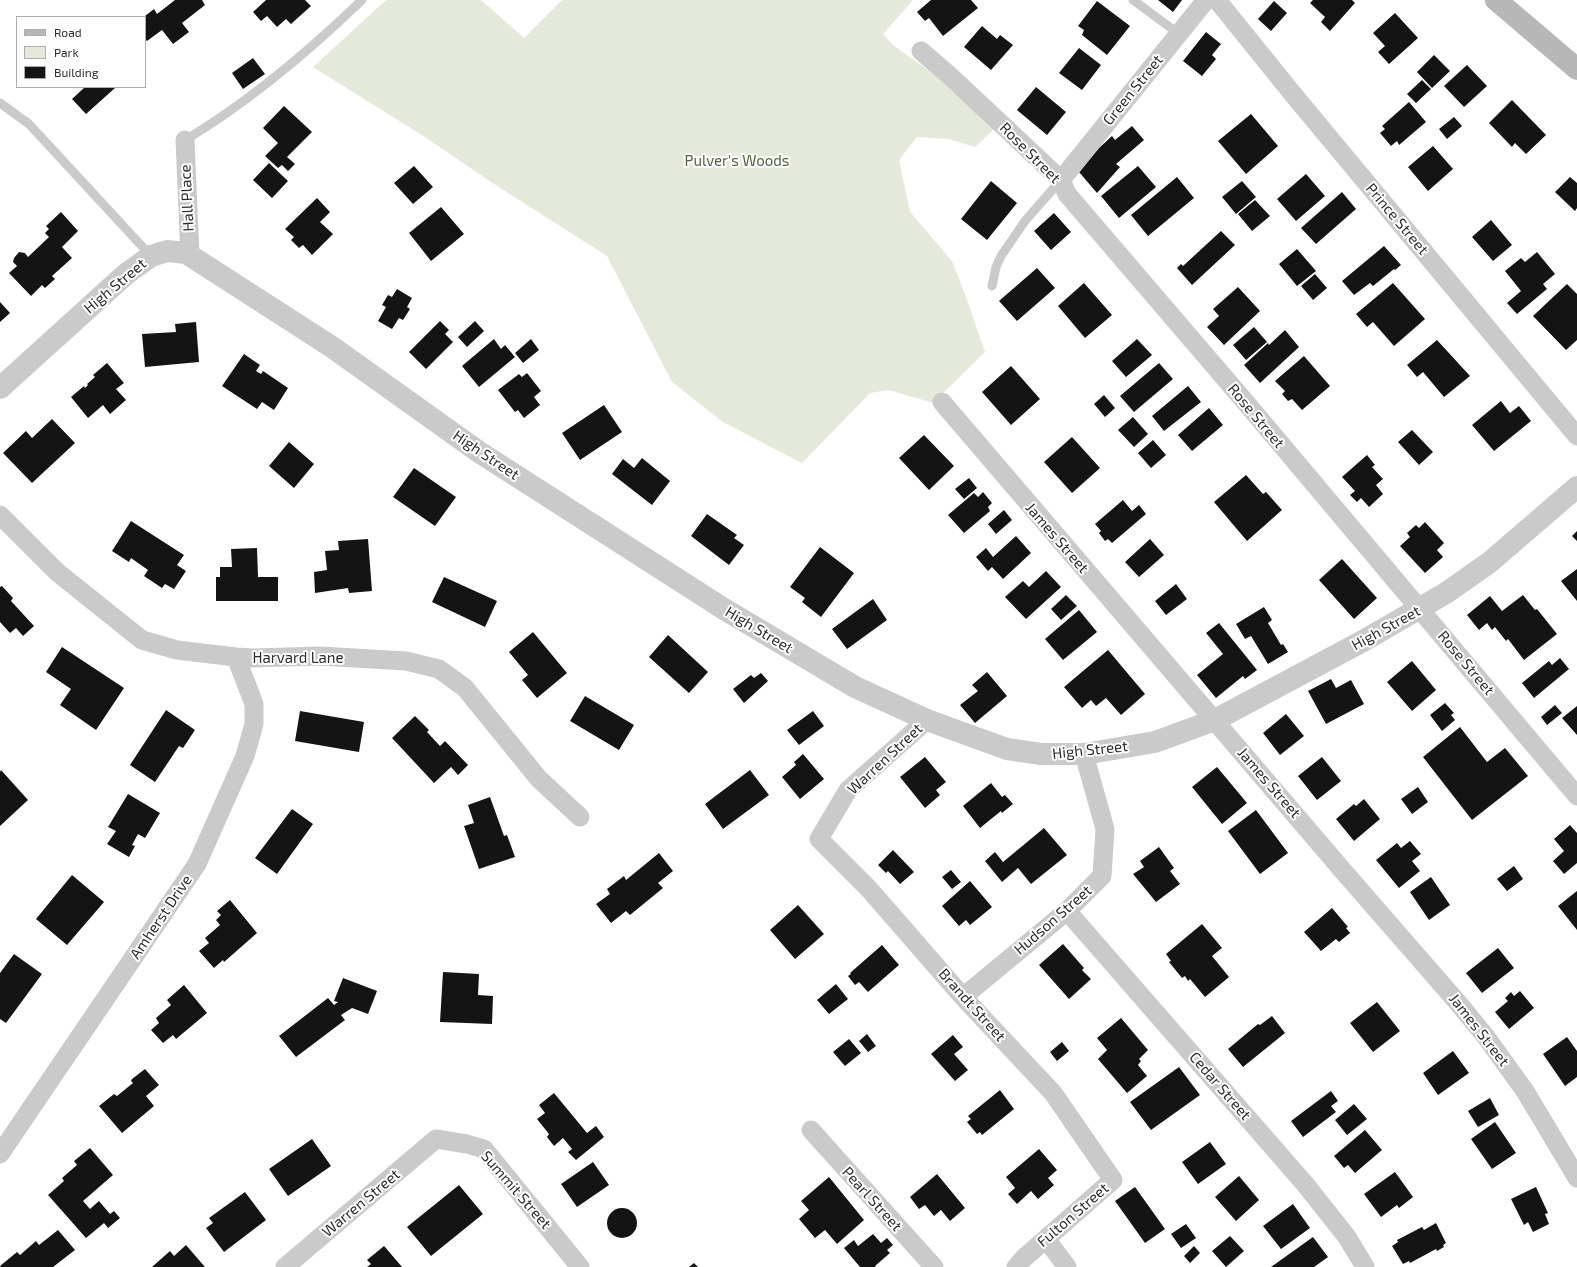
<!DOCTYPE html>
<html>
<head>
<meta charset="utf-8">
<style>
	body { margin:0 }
	#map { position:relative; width:1577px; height:1267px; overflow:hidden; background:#fff; font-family:"Exo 2",sans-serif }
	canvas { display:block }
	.legend { position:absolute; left:16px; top:16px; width:130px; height:72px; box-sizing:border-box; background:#fff; border:1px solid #ababab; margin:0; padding:5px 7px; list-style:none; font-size:12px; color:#2d2d2d }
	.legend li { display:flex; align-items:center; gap:8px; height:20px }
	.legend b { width:20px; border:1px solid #ababab }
</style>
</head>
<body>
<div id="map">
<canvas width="1577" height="1267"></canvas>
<ul class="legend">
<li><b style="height:5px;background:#b7b7b7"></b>Road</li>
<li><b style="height:11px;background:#e4e9dc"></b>Park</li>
<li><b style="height:11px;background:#141414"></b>Building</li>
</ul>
</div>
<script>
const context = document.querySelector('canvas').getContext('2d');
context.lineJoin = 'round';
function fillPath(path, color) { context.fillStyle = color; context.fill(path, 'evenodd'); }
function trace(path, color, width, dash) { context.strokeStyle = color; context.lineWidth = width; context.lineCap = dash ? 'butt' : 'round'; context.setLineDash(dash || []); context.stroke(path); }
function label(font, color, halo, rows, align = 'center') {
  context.font = font + ' "Exo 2",sans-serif'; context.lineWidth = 4; context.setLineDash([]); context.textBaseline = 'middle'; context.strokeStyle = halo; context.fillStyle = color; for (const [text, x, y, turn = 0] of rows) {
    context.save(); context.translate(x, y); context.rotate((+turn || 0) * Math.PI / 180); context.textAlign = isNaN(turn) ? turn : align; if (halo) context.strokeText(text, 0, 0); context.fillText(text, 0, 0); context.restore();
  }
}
fillPath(new Path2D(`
	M386,0H481L524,38L562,0H913L883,34L894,46L948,84L994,129L975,147L949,139L917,137L899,160L910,212L952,261L966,297L985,352L933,403L889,390L870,393L802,463L723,422L672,382L607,256L491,182L422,135L313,67Z`), '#e4e9dc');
fillPath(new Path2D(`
	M175,0H202L205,5L182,23L189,32L173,44L162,30L147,41L145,39V16L154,9L157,14Z
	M266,0H305L311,6L291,24L286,19L277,27L267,16L261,21L253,12Z
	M931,0H971L978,8L943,36L929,18L925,21L917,12Z
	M1158,0H1182L1173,12Z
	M1313,0H1352L1355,3L1330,31L1321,22L1325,17L1310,3Z
	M1097,1L1130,26L1107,55L1082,35L1084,30L1078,26Z
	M1274,1L1287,13L1271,31L1258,19Z
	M1395,13L1418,38L1389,64L1378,52L1385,46L1373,33Z
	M982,26L997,39L1000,35L1013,45L991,70L964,47Z
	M1206,32L1221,44L1212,55L1216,59L1202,76L1183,61Z
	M1079,48L1101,65L1082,90L1059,73Z
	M1434,55L1450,71L1432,88L1417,72Z
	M253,58L265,74L243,89L232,73Z
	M1467,65L1487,86L1464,107L1444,86Z
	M1422,80L1431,89L1416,103L1407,94Z
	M85,87H115V88L86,114L72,99Z
	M1036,87L1066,112L1047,135L1017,110Z
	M1512,100L1546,135L1526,154L1515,143L1512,147L1489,123Z
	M1409,102L1426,122L1399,145L1397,141L1391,146L1380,133L1385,129L1382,126Z
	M284,106L312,132L287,157L295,164L288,171L282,165L278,168L265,156L278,143L263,128Z
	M1251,114L1278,146L1246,174L1218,141Z
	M1454,117L1462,126L1447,139L1439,129Z
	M1132,126L1144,140L1116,164L1120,167L1097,193L1079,172L1099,148L1112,136L1115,140Z
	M1433,146L1453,169L1428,191L1408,167Z
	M269,163L288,181L272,198L253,180Z
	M414,166L433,187L413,204L394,183Z
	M1138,166L1156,187L1119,218L1101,196Z
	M1306,174L1325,196L1296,221L1277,199Z
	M1177,177L1194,198L1148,236L1131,215Z
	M1570,177L1577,183V208L1575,211L1555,192Z
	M991,181L1017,203L987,240L961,219Z
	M1242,181L1256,197L1236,214L1222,197Z
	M1342,192L1356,209L1316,244L1301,228Z
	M317,198L330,212L320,222L333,234L312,255L303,245L299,248L291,240L294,237L285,229Z
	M1255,200L1270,216L1252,231L1238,214Z
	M441,207L464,234L431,261L409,233Z
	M61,212L78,231L62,247L72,258L52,276L55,279L45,288L42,285L31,296L9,273L17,266L13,262L14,258L19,252L25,253L28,257L49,237L45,233L49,229L46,226Z
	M1054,213L1071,232L1051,250L1034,231Z
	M1491,220L1512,245L1493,261L1472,237Z
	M1221,231L1235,245L1192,285L1177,268L1181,264L1183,266Z
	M1384,246L1401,265L1395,270L1394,269L1373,286L1370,283L1354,295L1342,281Z
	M1297,249L1316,271L1297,286L1279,264Z
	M1537,252L1555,274L1543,284L1547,289L1517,314L1507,303L1521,291L1505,271L1521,258L1525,262Z
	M1037,268L1055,288L1017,321L999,301Z
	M1315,274L1327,288L1313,300L1301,286Z
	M1084,283L1112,315L1085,338L1058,306Z
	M1393,283L1425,319L1394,346L1373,322L1367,327L1356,314Z
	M1567,284L1577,294V340L1566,350L1533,316Z
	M1238,287L1260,311L1224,345L1207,327L1219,316L1213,309Z
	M397,289L412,298L407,307L410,309L403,320L399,318L392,329L378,321L386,307L382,305L388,295L392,297Z
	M0,302L10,313L0,322Z
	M440,321L449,330L445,334L453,342L426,369L409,352Z
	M475,321L484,331L467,347L458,337Z
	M196,322L199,362L145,367L142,334L176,332L175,324Z
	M1254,327L1267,342L1246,360L1233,345Z
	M1285,330L1299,347L1260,383L1244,365L1268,343L1269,345Z
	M494,339L501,349L505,345L515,357L479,387L462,366Z
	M531,339L539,350L523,363L515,353Z
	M1137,339L1152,355L1126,377L1112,361Z
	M1437,340L1470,376L1444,397L1423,372L1417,377L1407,365Z
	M244,354L260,365L256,371L261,374L263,371L288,388L274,410L262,402L257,409L222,386Z
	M1304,356L1330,386L1302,410L1292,399L1288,401L1282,394L1285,391L1275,381Z
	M107,363L124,383L116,389L126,400L110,414L103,405L88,418L71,397L84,386L85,388L88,385L87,384L95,377L93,375Z
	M1159,363L1173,379L1134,412L1120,396Z
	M1011,366L1040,399L1011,425L982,392Z
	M527,373L541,391L534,397L540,405L524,418L518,410L515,412L498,390L519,374L522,377Z
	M1188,386L1201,402L1164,431L1152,416Z
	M1104,395L1115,408L1105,417L1094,404Z
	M1501,401L1510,413L1519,406L1531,421L1494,451L1472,425Z
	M604,405L622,432L580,460L562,433Z
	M1209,408L1223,425L1192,451L1178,435Z
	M1133,417L1148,434L1134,447L1118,430Z
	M52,419L75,443L32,483L3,453L26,431L32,438Z
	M1412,430L1433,452L1419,465L1398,442Z
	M924,435L954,466L929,490L899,458Z
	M1072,437L1100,468L1072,493L1044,462Z
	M1153,440L1166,455L1151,468L1138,453Z
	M289,442L314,464L294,488L269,466Z
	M1367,455L1375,465L1372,467L1383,479L1376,485L1383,494L1369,507L1361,498L1357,502L1350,495L1355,491L1342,477Z
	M642,458L670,481L652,505L612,474L623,459L634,468Z
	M414,468L456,497L435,526L393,497Z
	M1246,475L1263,494L1266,492L1282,510L1247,541L1214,502Z
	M969,478L977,488L964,499L955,489Z
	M983,492L992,503L988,507L990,511L964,533L948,515L974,493L978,497Z
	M1123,500L1132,511L1139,505L1146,514L1112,543L1108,539L1105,541L1099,533L1101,531L1095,524Z
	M1004,510L1012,520L996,534L988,524Z
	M707,514L737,535L734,538L744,545L729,565L691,536Z
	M131,521L184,555L177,565L186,571L174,589L165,584L162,588L144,576L148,570L131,558L129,562L112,551Z
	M1425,522L1444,543L1437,550L1443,557L1425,573L1400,546L1410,537L1407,533L1416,525L1419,528Z
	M1577,531V541L1572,536Z
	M1016,536L1031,553L1003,579L992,567L988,571L976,557L986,548L993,557Z
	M368,539L372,591L349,593L348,588L315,593L314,572L327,570L325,551L339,550L338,541Z
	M1150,539L1164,555L1139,577L1125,562Z
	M820,547L854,573L821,617L802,602L805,598L790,587Z
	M257,548L258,577H278V601H216V577H220V567H232L231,549Z
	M1342,559L1377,598L1354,619L1319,580Z
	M1577,569V601L1561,581Z
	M1046,571L1061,587L1026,619L1005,597L1023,581L1029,587Z
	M444,577L497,601L485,627L432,602Z
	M1176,584L1187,599L1166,615L1155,601Z
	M2,586L13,598L11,601L34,626L23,636L16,628L10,633L0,622V587Z
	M1066,595L1077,606L1061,620L1051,609Z
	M1523,595L1535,610L1537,609L1557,634L1524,660L1508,639L1506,641L1495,627L1492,630L1487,623L1479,630L1467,615L1490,596L1502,611Z
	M873,599L887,620L847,649L832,629Z
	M1264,607L1272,620L1268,623L1281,645L1283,644L1288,652L1268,664L1251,636L1245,639L1236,624Z
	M1079,610L1097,632L1063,660L1045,639Z
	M1219,623L1257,670L1245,679L1243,676L1216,698L1197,675L1223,654L1206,633Z
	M533,632L567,673L537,698L522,680L528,675L509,652Z
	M668,635L708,672L689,693L649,657Z
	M62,647L124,688L96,730L60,705L71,689L46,672Z
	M1108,650L1145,694L1121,715L1106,698L1096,706L1091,700L1082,708L1064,687Z
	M1560,658L1569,669L1534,698L1522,683L1549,661L1552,665Z
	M1412,661L1436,690L1412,711L1387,682Z
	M987,672L1007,696L975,723L960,705L978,691L972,685Z
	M761,673L768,681L744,703L733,689L751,675L754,678Z
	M1331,679L1336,688L1351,680L1364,704L1326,724L1308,691Z
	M585,696L634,725L619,750L570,721Z
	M1445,703L1454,713L1451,715L1455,720L1442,731L1430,715Z
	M1555,705L1562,713L1547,725L1541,717Z
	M1577,706V735L1562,718Z
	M166,710L195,730L183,748L179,746L155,782L130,765Z
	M300,711L364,722L359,752L295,741Z
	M813,711L824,726L799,745L787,730Z
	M1286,714L1304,736L1280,755L1263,733Z
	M415,716L429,730L427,732L440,746L445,741L468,765L458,775L451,767L434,783L392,738Z
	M1460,727L1487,762L1505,748L1528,776L1472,820L1423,757Z
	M803,754L824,779L800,799L782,777L796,765L794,762Z
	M925,757L946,782L936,790L940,795L925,808L900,777Z
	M1322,757L1341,781L1317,800L1298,776Z
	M1217,767L1247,803L1222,824L1192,787Z
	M1,770L28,800L0,826V772Z
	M750,770L769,795L723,829L705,804Z
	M991,783L1002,797L1005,795L1013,804L1002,813L1001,811L980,828L963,806Z
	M1418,787L1428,802L1412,814L1401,799Z
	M128,794L160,813L145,838L138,834L132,845L135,846L129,857L107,844L116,831L108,827Z
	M490,797L504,836L507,835L515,857L479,869L464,826L474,823L468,805Z
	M1364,799L1380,819L1354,841L1336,819L1354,804L1356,806Z
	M292,809L313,824L277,874L255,858Z
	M1256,810L1288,853L1260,874L1228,831Z
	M1570,825L1577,833V863L1564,874L1553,861L1564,851L1554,839Z
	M1044,828L1067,855L1031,884L1018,868L1002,882L985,861L995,852L1003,862Z
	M1410,841L1421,854L1412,861L1420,871L1399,888L1376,860L1397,843L1401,848Z
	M1159,847L1174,868L1170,871L1180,884L1156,902L1133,874L1144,867L1140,861Z
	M893,850L914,872L900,884L888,871L886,873L878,865Z
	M659,853L673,871L658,883L663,888L630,915L626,911L611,923L596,904L610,894L607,889L624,876L626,880Z
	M1514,866L1523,879L1507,891L1497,879Z
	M951,870L961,882L952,889L942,877Z
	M72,875L104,902L67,945L36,919Z
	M1431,877L1450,905L1429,920L1410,892Z
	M970,881L992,907L970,925L966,920L959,926L942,906Z
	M1577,891V930L1558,906Z
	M230,900L257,933L224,962L223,960L214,968L199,951L209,943L205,938L220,925L216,920L221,915L217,911Z
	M798,905L824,934L795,959L770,930Z
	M1332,908L1348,927L1346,928L1350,933L1339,942L1336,939L1321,951L1304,932Z
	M1202,924L1222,948L1212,956L1229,977L1205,997L1190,979L1188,981L1185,976L1182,978L1169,962L1171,961L1166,954Z
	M1063,944L1084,968L1082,970L1091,979L1069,999L1039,965Z
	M882,945L899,965L868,992L859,982L855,985L848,976L851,974L850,973Z
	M1498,948L1514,968L1482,993L1466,973Z
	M14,954L42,974L6,1023L0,1019V973Z
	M443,972L479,974L478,995L493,996L492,1024L440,1022Z
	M343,978L377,991L368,1014L352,1008L341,1015L345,1020L296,1057L279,1036L328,998L334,1005L338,1002L334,1001Z
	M836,984L848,999L829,1014L817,1000Z
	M184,985L207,1013L176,1039L173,1035L163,1043L151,1030L159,1023L156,1018L171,1005L167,1000Z
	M1520,991L1534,1008L1509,1029L1495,1012L1508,1001L1505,998L1511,992L1514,996Z
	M1377,1002L1400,1031L1373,1052L1350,1023Z
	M1272,1016L1285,1033L1243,1067L1228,1049L1258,1024L1260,1025Z
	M1121,1018L1148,1050L1139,1059L1141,1061L1138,1065L1147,1076L1127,1093L1098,1059L1107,1050L1097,1038Z
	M867,1034L876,1046L868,1052L859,1041Z
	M953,1035L963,1047L954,1054L968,1070L955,1081L931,1054Z
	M1567,1037L1577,1051V1077L1565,1086L1543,1054Z
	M849,1039L861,1053L845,1066L833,1052Z
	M1062,1042L1069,1051L1057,1061L1050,1052Z
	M1453,1051L1469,1073L1438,1095L1423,1073Z
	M1179,1067L1200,1095L1151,1130L1130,1102Z
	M145,1069L159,1085L146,1096L154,1106L122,1133L99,1106L114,1094L117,1096L133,1083L131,1081L132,1079Z
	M1000,1090L1014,1109L982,1135L980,1132L977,1134L967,1122L971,1119L968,1116Z
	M1331,1091L1338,1101L1331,1106L1336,1112L1303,1137L1291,1121Z
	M554,1093L587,1133L596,1126L604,1137L576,1160L568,1152L572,1149L563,1138L554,1146L547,1137L549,1134L537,1119L545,1113L539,1105Z
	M1490,1098L1499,1115L1478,1127L1468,1111Z
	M1354,1104L1367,1119L1347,1135L1335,1120Z
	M1495,1122L1516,1153L1492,1169L1471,1139Z
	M1365,1130L1382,1150L1355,1173L1348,1165L1344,1168L1334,1156Z
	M312,1139L331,1166L288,1196L269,1169Z
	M1210,1142L1226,1164L1198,1184L1182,1162Z
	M90,1148L113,1175L83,1201L90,1209L99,1201L110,1214L114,1211L120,1218L108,1228L104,1223L86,1238L48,1195L64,1181L62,1178L77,1165L74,1161Z
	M1039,1149L1057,1170L1048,1178L1054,1185L1038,1199L1031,1191L1017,1204L1008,1194L1015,1188L1006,1177Z
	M593,1162L609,1185L577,1207L561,1184Z
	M1395,1172L1413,1197L1399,1208L1397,1205L1381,1217L1364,1194Z
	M937,1174L965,1208L950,1221L941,1210L934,1216L925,1205L919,1209L910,1197Z
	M1239,1176L1259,1200L1236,1221L1215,1197Z
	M829,1177L864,1220L837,1244L825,1230L815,1238L799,1219L809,1210L801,1201Z
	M459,1185L483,1214L431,1256L407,1227Z
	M1135,1187L1165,1229L1145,1243L1115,1201Z
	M1536,1187L1548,1213L1545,1214L1549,1224L1533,1232L1528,1222L1524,1225L1511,1199Z
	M245,1192L266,1220L224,1252L206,1228L213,1223L209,1218Z
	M1293,1204L1310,1228L1281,1249L1263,1226Z
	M607 1223a15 15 0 1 1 30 0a15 15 0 1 1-30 0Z
	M1436,1223L1446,1243L1443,1245L1444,1247L1437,1251L1436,1249L1410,1263L1409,1261L1403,1264L1392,1246L1398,1242L1397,1240L1422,1227L1424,1230Z
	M1186,1224L1196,1238L1181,1248L1171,1234Z
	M58,1230L75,1250L53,1267H1L0,1266L17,1252L20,1255L36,1241L39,1245Z
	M873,1234L881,1243L887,1238L893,1245L887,1250L890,1253L875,1266L876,1267H860L844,1248L854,1240L858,1246Z
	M1230,1236L1244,1251L1226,1267L1212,1251Z
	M1313,1237L1328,1257L1314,1267H1271Z
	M186,1245L205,1267H152L170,1251L174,1256Z
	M384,1246L385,1247L402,1267H367L371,1264L367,1260Z
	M1194,1246L1200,1253L1190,1263L1184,1256Z
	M694,1263L698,1267H689Z`), '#141414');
trace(new Path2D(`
	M1133,0L1179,34
	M0,103L29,124L151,256
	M185,140C249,102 308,52 362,0
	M992,286L996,267L1001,256L1025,221L1061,180`), '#cacaca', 9);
trace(new Path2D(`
	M1217,0L1292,93L1577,436
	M921,51L949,75L1061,180L1067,194L1247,404L1577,796
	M185,140L190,256
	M1061,180L1206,0
	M942,402L1344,872L1459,1004L1486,1037L1525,1091L1577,1178
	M0,515L57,572L142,640L177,650L236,657L253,658L320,656L406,661L439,669L465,688L539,779L580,817
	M927,720L848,790L819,839L869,889L963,997L1053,1093L1113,1180L1024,1258L1016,1267
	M1067,911L1305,1184L1347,1237L1365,1267
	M963,997L1067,911L1102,876L1105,829L1084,754
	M811,1130L934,1267
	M0,1154L197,864L245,756L254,724V704L236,657
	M1046,1239L1067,1267
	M285,1267L436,1139L467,1144L484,1149L580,1267`), '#cacaca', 19);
trace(new Path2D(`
	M0,388L126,274L151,256L167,251L186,253L332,347L479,452L724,609L855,687L927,720L1007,749L1041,754H1084L1155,742L1215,720L1363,641L1446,593L1490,562L1577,487`), '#cacaca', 22);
trace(new Path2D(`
	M1496,0L1577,69`), '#b7b7b7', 22);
label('15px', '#2d2d2d', '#fff', [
	["Green Street",1133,90,-51],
	["Rose Street",1030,153,45],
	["Hall Place",187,198,-93],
	["Prince Street",1397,219,50],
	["High Street",115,286,-40],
	["Rose Street",1256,416,50],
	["High Street",486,455,34],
	["James Street",1057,538,49],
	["High Street",1386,628,-29],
	["High Street",759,630,31],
	["Harvard Lane",298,658],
	["Rose Street",1466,663,50],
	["High Street",1090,750,-6],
	["Warren Street",885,759,-43],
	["James Street",1269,783,49],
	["Amherst Drive",161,917,-56],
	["Hudson Street",1053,920,-41],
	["Brandt Street",972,1005,48],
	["James Street",1479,1030,52],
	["Cedar Street",1220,1086,49],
	["Summit Street",516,1190,49],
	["Pearl Street",872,1199,48],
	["Warren Street",361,1203,-40],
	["Fulton Street",1073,1215,-41]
]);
label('15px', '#53643f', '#fff', [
	["Pulver's Woods",737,161]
]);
</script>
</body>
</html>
